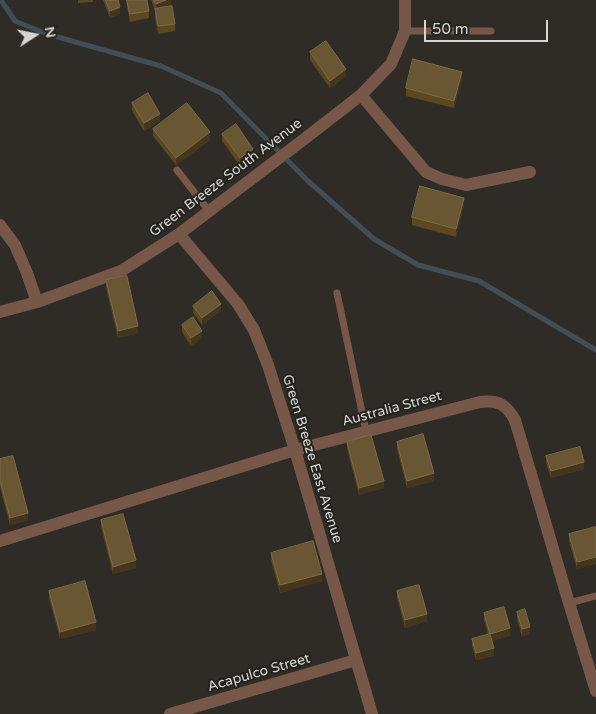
<!DOCTYPE html>
<html>
<head>
<meta charset="utf-8">
<style>
	body { margin:0 }
	#map { position:relative; width:596px; height:714px; overflow:hidden; background:#2f2c28; font-family:"Varela Round",sans-serif }
	canvas { display:block }
	.north { position:absolute; left:10px; top:10px; width:50px; height:50px; -webkit-text-stroke:4px #25231e; paint-order:stroke; rotate:79deg; font-size:14px; font-weight:700; line-height:20px; text-align:center; color:#d6d5d2 }
	.north::after { content:''; display:block; margin:auto; width:18px; height:22px; background:#d6d5d2; clip-path:polygon(50% 0,100% 100%,50% 72%,0 100%) }
	.scale { position:absolute; left:424px; top:20px; width:124px; height:22px; box-sizing:border-box; border:2px solid #d6d5d2; border-top:0; padding-left:6px; font-size:15px; line-height:18px; white-space:nowrap; color:#d6d5d2; -webkit-text-stroke:4px #25231e; paint-order:stroke }
</style>
</head>
<body>
<div id="map">
<canvas width="596" height="714"></canvas>
<div class="north">N</div>
<div class="scale">50 m</div>
</div>
<script>
const context = document.querySelector('canvas').getContext('2d');
context.lineJoin = 'round';
function trace(path, color, width, dash) { context.strokeStyle = color; context.lineWidth = width; context.lineCap = dash ? 'butt' : 'round'; context.setLineDash(dash || []); context.stroke(path); }
function fillPath(path, color) { context.fillStyle = color; context.fill(path, 'evenodd'); }
function label(font, color, halo, rows, align = 'center') {
  context.font = font + ' "Varela Round",sans-serif'; context.lineWidth = 4; context.setLineDash([]); context.textBaseline = 'middle'; context.strokeStyle = halo; context.fillStyle = color; for (const [text, x, y, turn = 0] of rows) {
    context.save(); context.translate(x, y); context.rotate((+turn || 0) * Math.PI / 180); context.textAlign = isNaN(turn) ? turn : align; if (halo) context.strokeText(text, 0, 0); context.fillText(text, 0, 0); context.restore();
  }
}
trace(new Path2D(`
	M1,0L15,21L47,34L161,66L221,93L308,181L374,239L418,265L479,281L596,350`), '#404e56', 5);
trace(new Path2D(`
	M405,31H491
	M177,170L209,211
	M337,293L366,431
	M569,603L596,596`), '#775748', 7);
trace(new Path2D(`
	M361,95L426,172L442,179L466,185L530,172
	M0,225L15,245L27,273L37,302
	M179,234L238,304L254,330L268,365L295,450L372,714
	M0,312L37,302L121,271L179,234L303,140L361,95L391,64L405,31V0
	M0,541L295,450L480,402C498,400 506,404 515,420L569,603L596,691
	M170,714L356,660`), '#775748', 12);
fillPath(new Path2D(`
	M78,0H93V2L78,3Z
	M103,0H118L120,14L110,18Z
	M126,0H147L149,11V18L130,22Z
	M151,0H171V5L166,7L175,24V31L158,34L155,17V10Z
	M310,52L346,76L330,88L310,60Z
	M462,79L454,108L406,96V88Z
	M132,103L160,121L144,131L132,111Z
	M153,129L210,140L176,165L153,136Z
	M222,134L253,156L240,166L222,141Z
	M464,205L456,237L412,225V217Z
	M106,280L138,333L118,338L106,288Z
	M193,306L221,311L202,325L193,313Z
	M182,325L202,338L191,346L182,332Z
	M347,442L384,488L359,495L347,449Z
	M397,442L434,481L407,488L397,449Z
	M546,456L584,469L551,478L546,463Z
	M0,459L28,520L10,525L0,487Z
	M101,520L136,568L113,574L101,527Z
	M596,527L577,569L569,541V534Z
	M271,553L322,581L280,593L271,560Z
	M49,591L96,630L60,639L49,598Z
	M397,591L427,621L405,628L397,598Z
	M517,612L530,634L522,637L517,619Z
	M484,613L510,636L491,641L494,656L476,660L472,646V639L488,634L484,620Z`), '#5c471f');
fillPath(new Path2D(`
	M166,0H171V5L156,12V4Z
	M120,7V14L110,18V11Z
	M346,69V76L330,88V81Z
	M462,72V79L454,108V101Z
	M160,114V121L144,131V123Z
	M210,132V140L176,165V158Z
	M253,149V156L240,166V158Z
	M464,198V205L456,237V229Z
	M221,304V311L202,325V318Z
	M138,326V333L118,338V331Z
	M202,331V338L191,346V338Z
	M584,462V469L551,478V471Z
	M434,473V481L407,488V481Z
	M384,481V488L359,495V488Z
	M28,513V520L10,525V518Z
	M596,557V564L577,569V562Z
	M136,560V568L113,574V567Z
	M322,574V581L280,593V585Z
	M427,614V621L405,628V620Z
	M96,622V630L60,639V632Z
	M530,627V634L522,637V629Z
	M510,628V636L490,641V634Z
	M494,648V656L476,660V653Z`), '#45361b');
const building = new Path2D(`
	M106,0H118L120,7L110,11Z
	M127,0H147L149,11L130,14Z
	M154,0H166L156,4Z
	M172,6L175,24L158,26L155,9Z
	M326,41L346,69L330,81L310,52Z
	M413,59L462,72L454,101L406,88Z
	M148,93L160,114L144,123L132,103Z
	M187,103L210,132L176,158L153,129Z
	M236,124L253,149L240,158L222,134Z
	M420,186L464,198L456,229L412,217Z
	M127,276L138,326L118,331L106,280Z
	M212,291L221,304L202,318L193,306Z
	M193,317L202,331L191,338L182,325Z
	M423,434L434,473L407,481L397,442Z
	M371,435L384,481L359,488L347,442Z
	M580,447L584,462L551,471L546,456Z
	M13,456L28,513L10,518L0,480V459Z
	M123,514L136,560L113,567L101,520Z
	M596,527V557L577,562L569,534Z
	M313,541L322,574L280,585L271,553Z
	M85,581L96,622L60,632L49,591Z
	M419,585L427,614L405,620L397,591Z
	M504,607L510,628L490,634L484,613Z
	M525,609L530,627L522,629L517,612Z
	M490,634L494,648L476,653L472,639Z`);
fillPath(building, '#695633');
trace(building, '#7a6a4c', 1);
label('14px', '#d6d5d2', '#25231e', [
	["Green Breeze South Avenue",226,178,-37],
	["Australia Street",392,409,-15],
	["Green Breeze East Avenue",312,459,73],
	["Acapulco Street",259,673,-16]
]);
</script>
</body>
</html>
